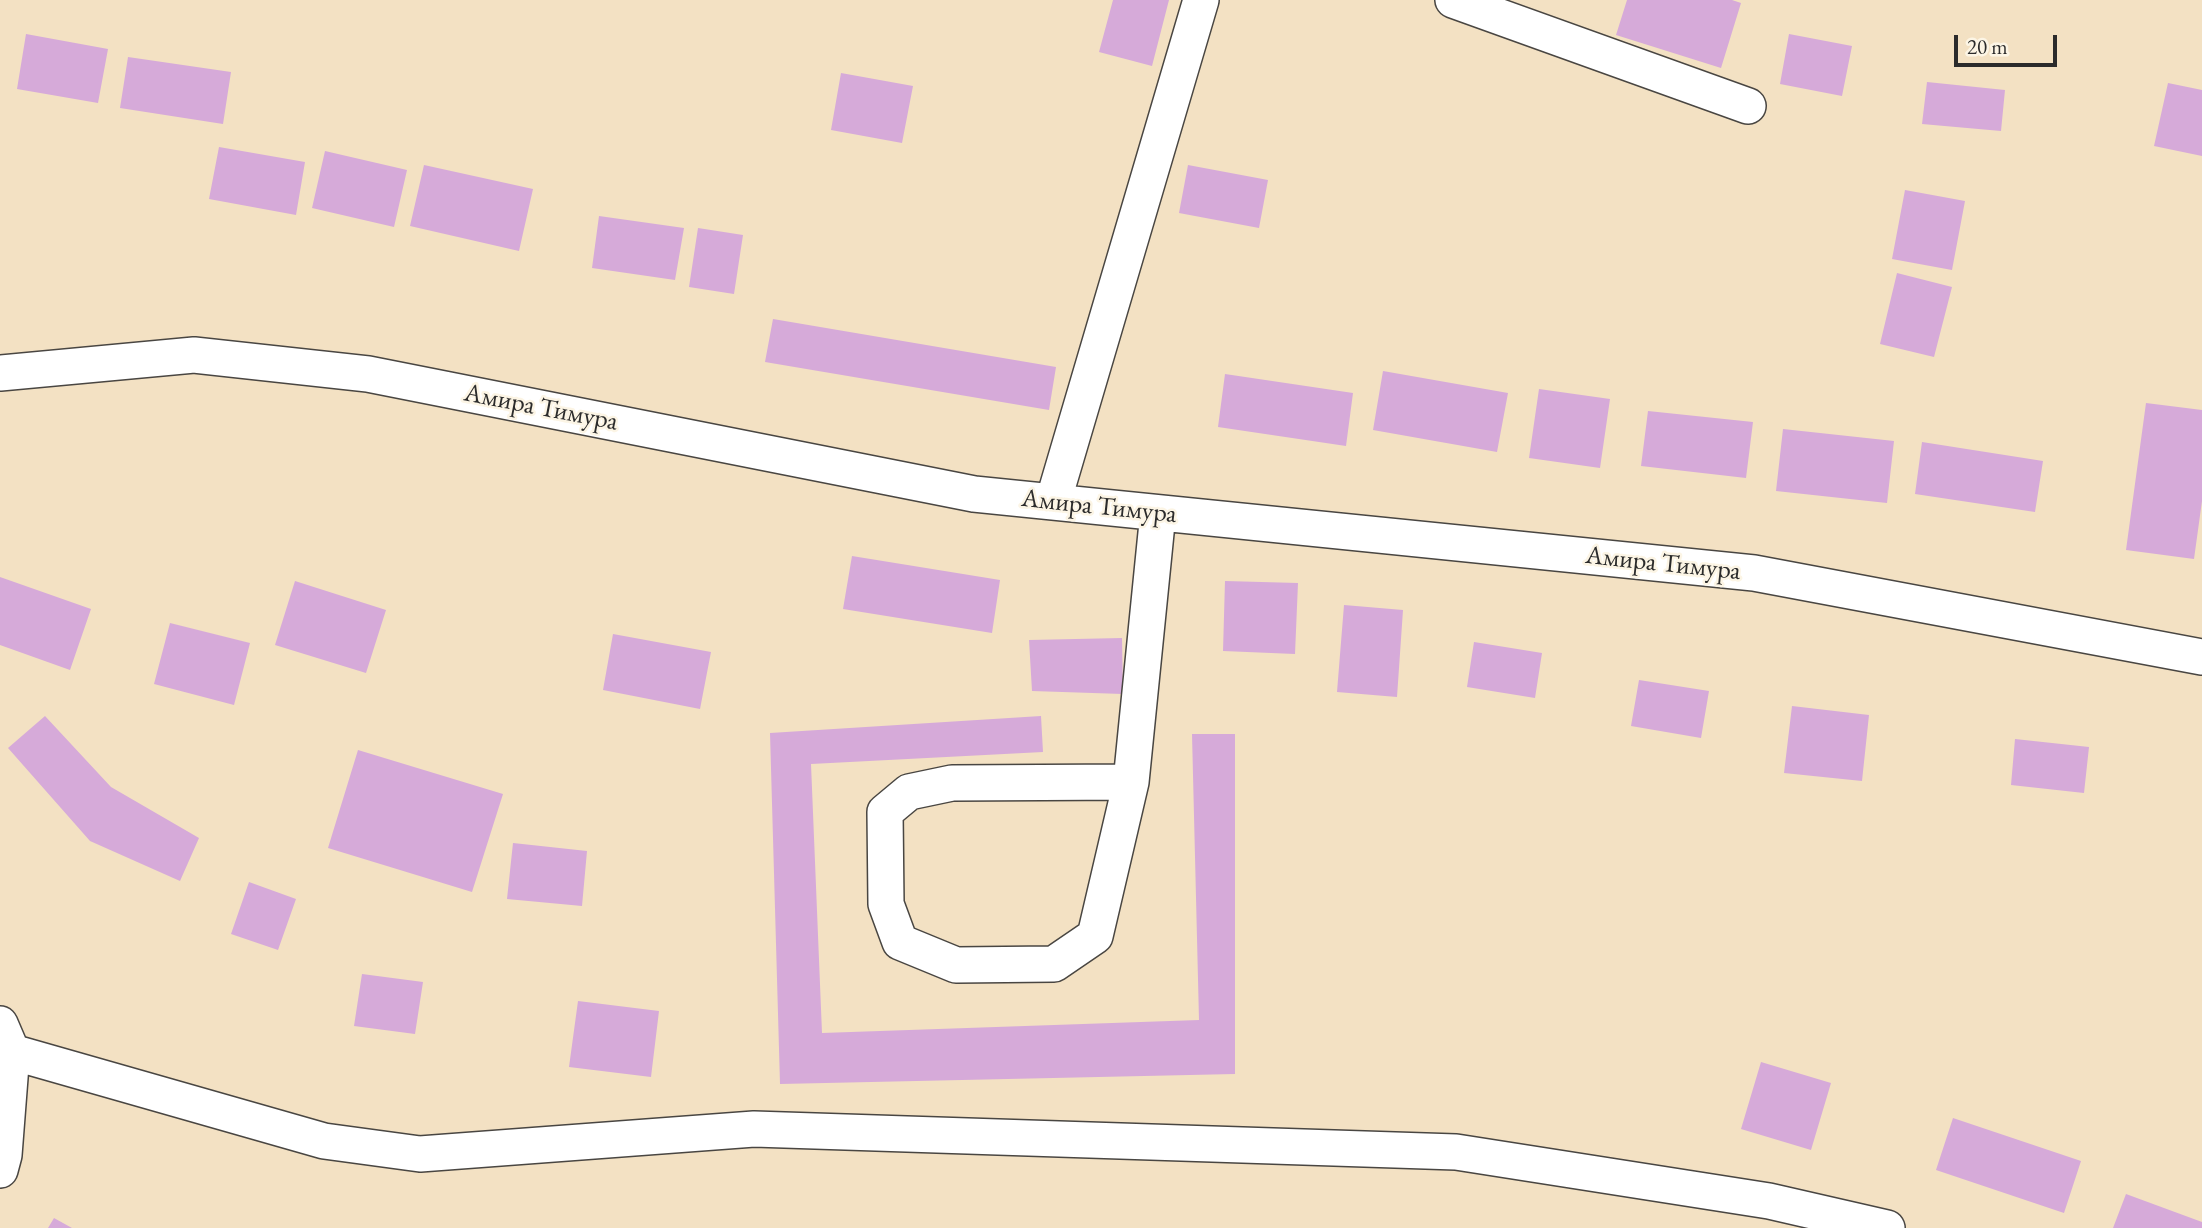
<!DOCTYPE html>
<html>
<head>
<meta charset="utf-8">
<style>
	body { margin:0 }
	#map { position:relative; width:2202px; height:1228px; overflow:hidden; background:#f3e1c3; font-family:"EB Garamond",serif }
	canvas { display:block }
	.scale { position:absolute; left:1954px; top:35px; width:103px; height:32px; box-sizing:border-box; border:4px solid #2b2b2b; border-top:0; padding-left:9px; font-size:21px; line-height:24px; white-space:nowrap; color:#2b2b2b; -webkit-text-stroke:5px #fcf5e5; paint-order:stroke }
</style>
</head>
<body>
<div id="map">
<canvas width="2202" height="1228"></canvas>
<div class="scale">20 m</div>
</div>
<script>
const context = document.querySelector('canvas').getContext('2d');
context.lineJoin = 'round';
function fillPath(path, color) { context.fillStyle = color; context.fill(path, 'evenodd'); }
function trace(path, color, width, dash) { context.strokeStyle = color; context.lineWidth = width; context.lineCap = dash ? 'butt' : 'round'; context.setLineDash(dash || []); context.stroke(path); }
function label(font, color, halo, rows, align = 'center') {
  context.font = font + ' "EB Garamond",serif'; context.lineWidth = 5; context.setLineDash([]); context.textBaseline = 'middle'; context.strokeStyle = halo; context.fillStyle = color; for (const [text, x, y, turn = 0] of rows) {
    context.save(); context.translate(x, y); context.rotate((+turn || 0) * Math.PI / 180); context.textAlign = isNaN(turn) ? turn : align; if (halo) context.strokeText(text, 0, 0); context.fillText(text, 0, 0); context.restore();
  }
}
fillPath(new Path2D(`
	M1113,0H1169L1152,66L1099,52Z
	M1627,0H1732L1741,3L1721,68L1616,35Z
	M26,34L108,49L98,103L17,89Z
	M1789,34L1852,46L1842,96L1780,84Z
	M128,57L231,72L223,124L120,108Z
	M841,73L913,86L902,143L831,130Z
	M1927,82L2005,90L2001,131L1922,124Z
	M2168,83L2202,90V156L2154,146Z
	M219,147L305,162L296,215L209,199Z
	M325,151L407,170L394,227L312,208Z
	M424,165L533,189L519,251L410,226Z
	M1188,165L1268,180L1259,228L1179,213Z
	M1905,190L1965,201L1952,270L1892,259Z
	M599,216L684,228L675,280L592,268Z
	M698,228L743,235L734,294L689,287Z
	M1897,273L1952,287L1934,357L1880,344Z
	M773,319L1056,367L1049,410L765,362Z
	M1383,371L1508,393L1497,452L1373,430Z
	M1225,374L1353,393L1346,446L1218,427Z
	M1539,389L1610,399L1600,468L1529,458Z
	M2146,403L2202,410V501L2194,559L2126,550Z
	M1648,411L1753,422L1746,478L1641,466Z
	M1783,429L1894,441L1887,503L1776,491Z
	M1922,442L2043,461L2035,512L1915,494Z
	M852,556L1000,580L992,633L843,609Z
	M0,577L91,609L70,670L0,645Z
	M295,581L386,610L366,673L275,645Z
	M1225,581L1298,583L1295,654L1223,651Z
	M1344,605L1403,610L1397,697L1337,692Z
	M170,623L250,643L234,705L154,684Z
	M613,634L711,652L700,709L603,690Z
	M1122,638L1123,694L1032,691L1029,640Z
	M1474,642L1542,653L1535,698L1467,687Z
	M1639,680L1709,691L1701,738L1631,726Z
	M1792,706L1869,715L1862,781L1784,773Z
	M45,716L111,787L199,838L180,881L90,841L8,748Z
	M1041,716L1043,752L811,764L822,1033L1199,1020L1192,734H1235V1074L780,1084L770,733Z
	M2015,739L2089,747L2084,793L2011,785Z
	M358,750L503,794L472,892L328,848Z
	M513,843L587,851L582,906L507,899Z
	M249,882L296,899L278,950L231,934Z
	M362,974L423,982L415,1034L354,1026Z
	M578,1001L659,1011L651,1077L569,1067Z
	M1761,1062L1831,1083L1811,1150L1741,1129Z
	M1953,1118L2081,1161L2064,1213L1936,1170Z
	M2126,1194L2202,1222V1228H2113Z
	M54,1218L72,1228H48Z`), '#d6aad9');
const minor = new Path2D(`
	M1453,0L1748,106
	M0,373L194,355L368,374L974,494L1754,573L2202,657
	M1053,502L1201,0
	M1131,782L952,783L909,792L885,812L886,904L900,942L956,965L1054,964L1095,936L1131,782L1158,513
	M0,1024L12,1052L4,1155L0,1170
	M12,1052L324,1141L420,1154L754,1129L1456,1152L1769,1201L1887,1228`);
trace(minor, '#494642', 38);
trace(minor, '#fff', 35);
label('26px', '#2b2b2b', '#fcf5e5', [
	["Амира Тимура",541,408,11],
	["Амира Тимура",1099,507,6],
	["Амира Тимура",1663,564,6]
]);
</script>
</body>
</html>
